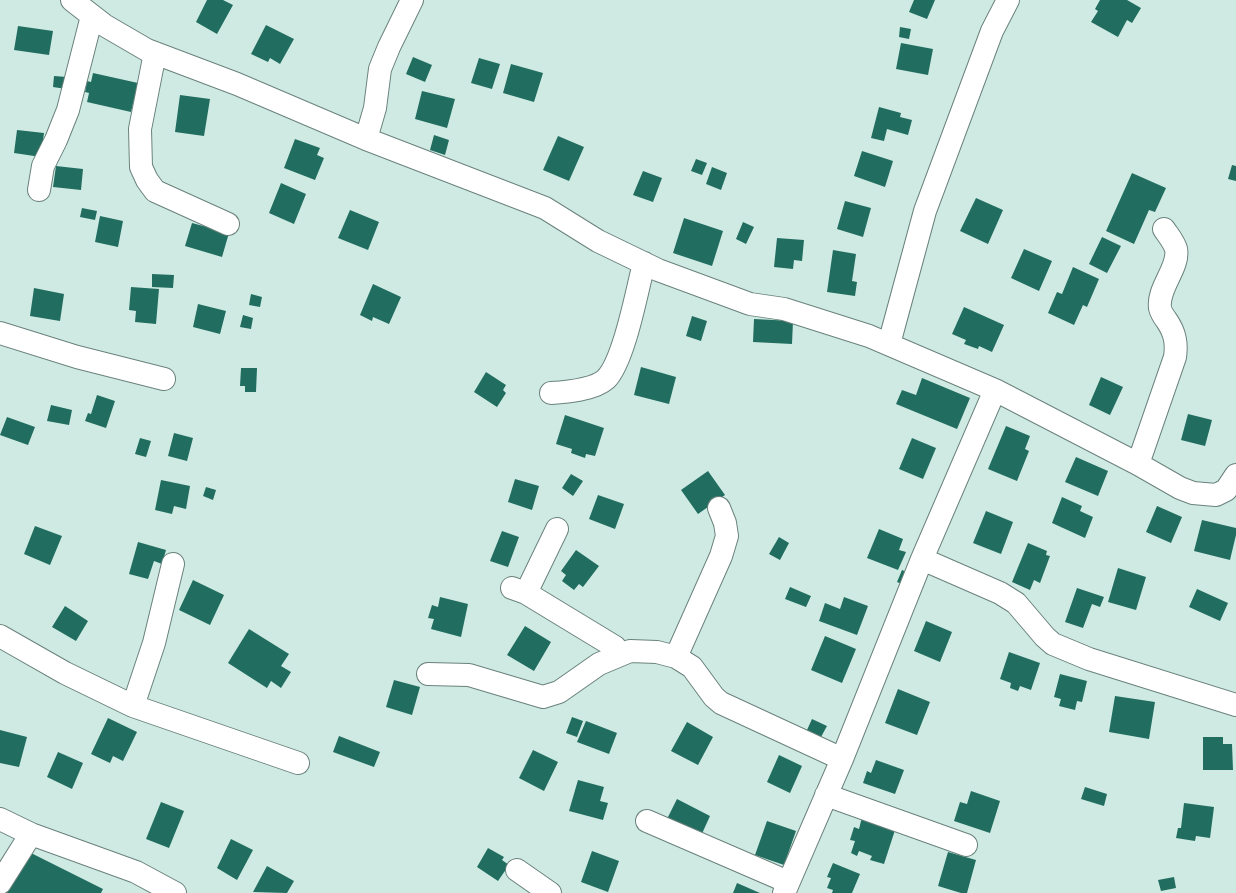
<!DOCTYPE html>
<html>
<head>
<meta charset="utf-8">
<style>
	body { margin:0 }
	canvas { display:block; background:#cfeae3 }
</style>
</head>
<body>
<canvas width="1236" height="893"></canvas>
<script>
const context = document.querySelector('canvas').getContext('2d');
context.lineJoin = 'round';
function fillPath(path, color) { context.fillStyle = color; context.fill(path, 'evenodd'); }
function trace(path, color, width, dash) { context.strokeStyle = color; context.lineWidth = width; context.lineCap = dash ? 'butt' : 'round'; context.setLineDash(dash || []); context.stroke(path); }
fillPath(new Path2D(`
	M207,0H223L233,5L217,34L196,22Z
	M914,0H935L927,19L909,12Z
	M1100,0H1127L1141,8L1132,23L1127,20L1118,37L1091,22L1098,11L1095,9Z
	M266,25L294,39L280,64L270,58L268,62L251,54Z
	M18,26L53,31L49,55L14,50Z
	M900,27L911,29L909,39L899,37Z
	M901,43L933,49L928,75L896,69Z
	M413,57L432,65L425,82L406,74Z
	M479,58L500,64L492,89L471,83Z
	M511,64L543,73L534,102L503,93Z
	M93,73L138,83L131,112L87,102L89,93L85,92L87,81L91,82Z
	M54,76L67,77L66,89L53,87Z
	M422,91L455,99L447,128L415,119Z
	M180,95L210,99L204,136L175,132Z
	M879,107L901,113L900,117L912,120L908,135L887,129L884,141L871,138Z
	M17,130L44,133L41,157L14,153Z
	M434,135L449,140L445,155L430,150Z
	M558,136L584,147L569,181L543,170Z
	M295,139L320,148L317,155L324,158L315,180L284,168Z
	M862,151L893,161L885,187L854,176Z
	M696,159L707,163L702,175L691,171Z
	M1232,165L1236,166V181L1228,179Z
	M56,166L83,169L81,190L53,187Z
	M712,167L727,173L721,190L706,184Z
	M643,171L662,178L653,202L633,195Z
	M1132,173L1166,188L1155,212L1149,210L1134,244L1106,231Z
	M281,183L306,194L294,224L269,213Z
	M976,198L1003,210L988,244L960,231Z
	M845,201L871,208L863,237L837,229Z
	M82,208L97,211L95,220L80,217Z
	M350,210L379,222L368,250L338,238Z
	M100,216L123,221L118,247L95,242Z
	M684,218L723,231L712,266L673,253Z
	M743,222L754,227L746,244L736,239Z
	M192,223L229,233L222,257L185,246Z
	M1102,237L1121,246L1107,273L1089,264Z
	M777,238L804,240L802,261L794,260L793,269L774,267Z
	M1024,249L1052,261L1039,291L1011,278Z
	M833,250L856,254L852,281L857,282L855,296L827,292Z
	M1073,267L1099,279L1087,307L1083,305L1074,325L1048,313L1057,292L1062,294Z
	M152,274L174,275L173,288L152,287Z
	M373,284L401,297L389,324L373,317L372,321L360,315Z
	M131,287L159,289L156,324L135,322L136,311L129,310Z
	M34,288L64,294L60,321L30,316Z
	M251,294L262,297L260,307L249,305Z
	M198,304L226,311L220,334L193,327Z
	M964,307L1004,325L992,352L979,346L978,349L964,344L966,340L952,334Z
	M243,315L253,318L251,329L240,327Z
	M692,316L707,321L701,341L686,336Z
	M754,319L793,321L792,344L753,342Z
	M641,367L676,377L669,404L634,395Z
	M241,368H257L256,392H245V386H240Z
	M486,372L506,385L503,390L506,393L497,407L474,392Z
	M1101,377L1123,387L1110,415L1089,405Z
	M922,378L970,398L957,429L896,404L902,390L916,395Z
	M97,395L115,401L106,428L85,421L88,413L91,414Z
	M51,405L72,410L69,425L47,421Z
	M1188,414L1212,420L1205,446L1181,440Z
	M565,415L604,428L595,456L586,454L585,458L571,453L572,449L556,444Z
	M7,417L35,427L28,445L0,435Z
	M1006,426L1030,436L1025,449L1029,451L1017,481L988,469Z
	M174,433L193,438L187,461L168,456Z
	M140,438L151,441L146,457L135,454Z
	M912,438L936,448L923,479L899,469Z
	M1076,457L1108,471L1098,496L1065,482Z
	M708,471L725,495L698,514L681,490Z
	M571,474L583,481L573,496L562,488Z
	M515,479L539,486L532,510L508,502Z
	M161,480L190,486L186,509L174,506L172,514L155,510Z
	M206,487L216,490L213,500L203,496Z
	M598,495L624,504L615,529L589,519Z
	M1062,497L1082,506L1080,511L1093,517L1085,538L1052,523Z
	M1157,506L1182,517L1171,543L1146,532Z
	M986,511L1013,522L1001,554L973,543Z
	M1202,520L1236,528V535L1230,560L1194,551Z
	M35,526L62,536L50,565L24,554Z
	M879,529L903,539L899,550L906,552L898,570L867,558Z
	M502,531L519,537L508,567L490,561Z
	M779,537L789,543L780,560L769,554Z
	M138,542L166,550L162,564L154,561L148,579L129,574Z
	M1028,543L1047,551L1046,555L1050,556L1040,583L1034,580L1030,590L1012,582Z
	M576,550L599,566L583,587L579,584L574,590L562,581L566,575L561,571Z
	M1118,568L1146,577L1136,610L1108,602Z
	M902,570L911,574L907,586L897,582Z
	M193,580L224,595L210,625L179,610Z
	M790,587L811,596L806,607L785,599Z
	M1077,588L1104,597L1100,607L1092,604L1083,628L1065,622Z
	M1197,589L1228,603L1220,621L1189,607Z
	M440,597L468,604L461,637L431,629L434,619L428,618L432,605L438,607Z
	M844,597L868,606L857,635L819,621L825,603L840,609Z
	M65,606L88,621L76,641L52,627Z
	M926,621L952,632L940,662L914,651Z
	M525,626L551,642L534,671L507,655Z
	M249,629L289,654L281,666L291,672L281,688L271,681L267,688L228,663Z
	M825,636L856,649L842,683L811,670Z
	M1009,652L1040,663L1031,690L1020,686L1018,691L1010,688L1011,683L1000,679Z
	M1060,674L1087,681L1082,702L1077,701L1075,710L1059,706L1061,699L1054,697Z
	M394,680L420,687L412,715L386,707Z
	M898,689L930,702L917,735L885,723Z
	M1115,696L1155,702L1149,739L1109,732Z
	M572,717L583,721L577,737L566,733Z
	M108,718L137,732L123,761L113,756L110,763L91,754Z
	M812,719L827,726L821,737L807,730Z
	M586,721L617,733L609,754L577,742Z
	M687,722L713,737L698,765L671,751Z
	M0,730L27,737L19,767L0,763Z
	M339,736L380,752L374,767L333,752Z
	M1203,737H1223V744H1232L1233,770H1203Z
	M533,750L558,762L544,791L519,778Z
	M58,752L83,763L72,789L47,777Z
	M779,755L802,766L790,793L767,782Z
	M876,760L904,770L895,794L863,783L867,771L871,773Z
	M578,780L604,787L600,801L608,803L603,820L569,811Z
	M1085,787L1107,794L1104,806L1081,799Z
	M971,791L1000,801L990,833L954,821L960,802L967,804Z
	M677,799L710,816L700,838L666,821Z
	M161,802L184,811L169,848L146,839Z
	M1184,803L1214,807L1210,838L1196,836L1195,841L1176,838L1178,828H1181Z
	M862,817L896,827L884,864L870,860L872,856L859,851L857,856L851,853L855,841L850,840L854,827L859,829Z
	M767,821L796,831L784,865L755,855Z
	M231,839L253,850L237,880L217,868Z
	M488,848L504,857L502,860L509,865L498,881L477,867Z
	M592,851L619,861L608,892L581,882Z
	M948,852L976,860L967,893H961L938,886Z
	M31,853L103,889L101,893H4Z
	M833,863L860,874L852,893H832L833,890L827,888L831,878L827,877Z
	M267,866L294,881L287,893L253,892Z
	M1174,877L1176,888L1161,891L1158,880Z
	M737,883L760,893H733Z`), '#216e60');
const minor = new Path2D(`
	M72,0L104,25L147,50L237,84L366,139L545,208L598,241L658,270L750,304L784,309L869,336L995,390L1138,464L1180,488L1193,493L1216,495L1226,490L1236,475
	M155,53L140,129L141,167L147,180L155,191L228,224
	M366,139L375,108L380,69L389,47L412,0
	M39,190L43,166L56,140L68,110L92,16
	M0,333L77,357L164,379
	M889,344L925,211L992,31L1008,0
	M551,393C566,392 594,390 606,379C624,361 637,291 644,263
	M1138,464L1175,357C1177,343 1175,333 1167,321C1164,317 1161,313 1160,308C1157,288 1180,267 1176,249C1174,242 1168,235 1164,229
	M922,559L1000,593L1016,603L1045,637L1053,644L1089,659L1236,705
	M512,588L526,593L615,647L621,655
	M526,593L557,529
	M0,636L65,673L133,706L154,643L173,564
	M676,657L721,556L727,536L725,523L719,508
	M428,674L469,675L543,697L559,692L599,664L630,651L657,652L676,657L692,667L714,697L721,703L842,759
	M133,706L298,763
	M826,795L966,845
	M0,819L31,834L136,872L175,893
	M647,821L788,882
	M517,870L550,893
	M0,883L31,834
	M784,893L842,759L922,559L995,390`);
trace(minor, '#6a827c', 24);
trace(minor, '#fff', 22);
</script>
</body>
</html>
